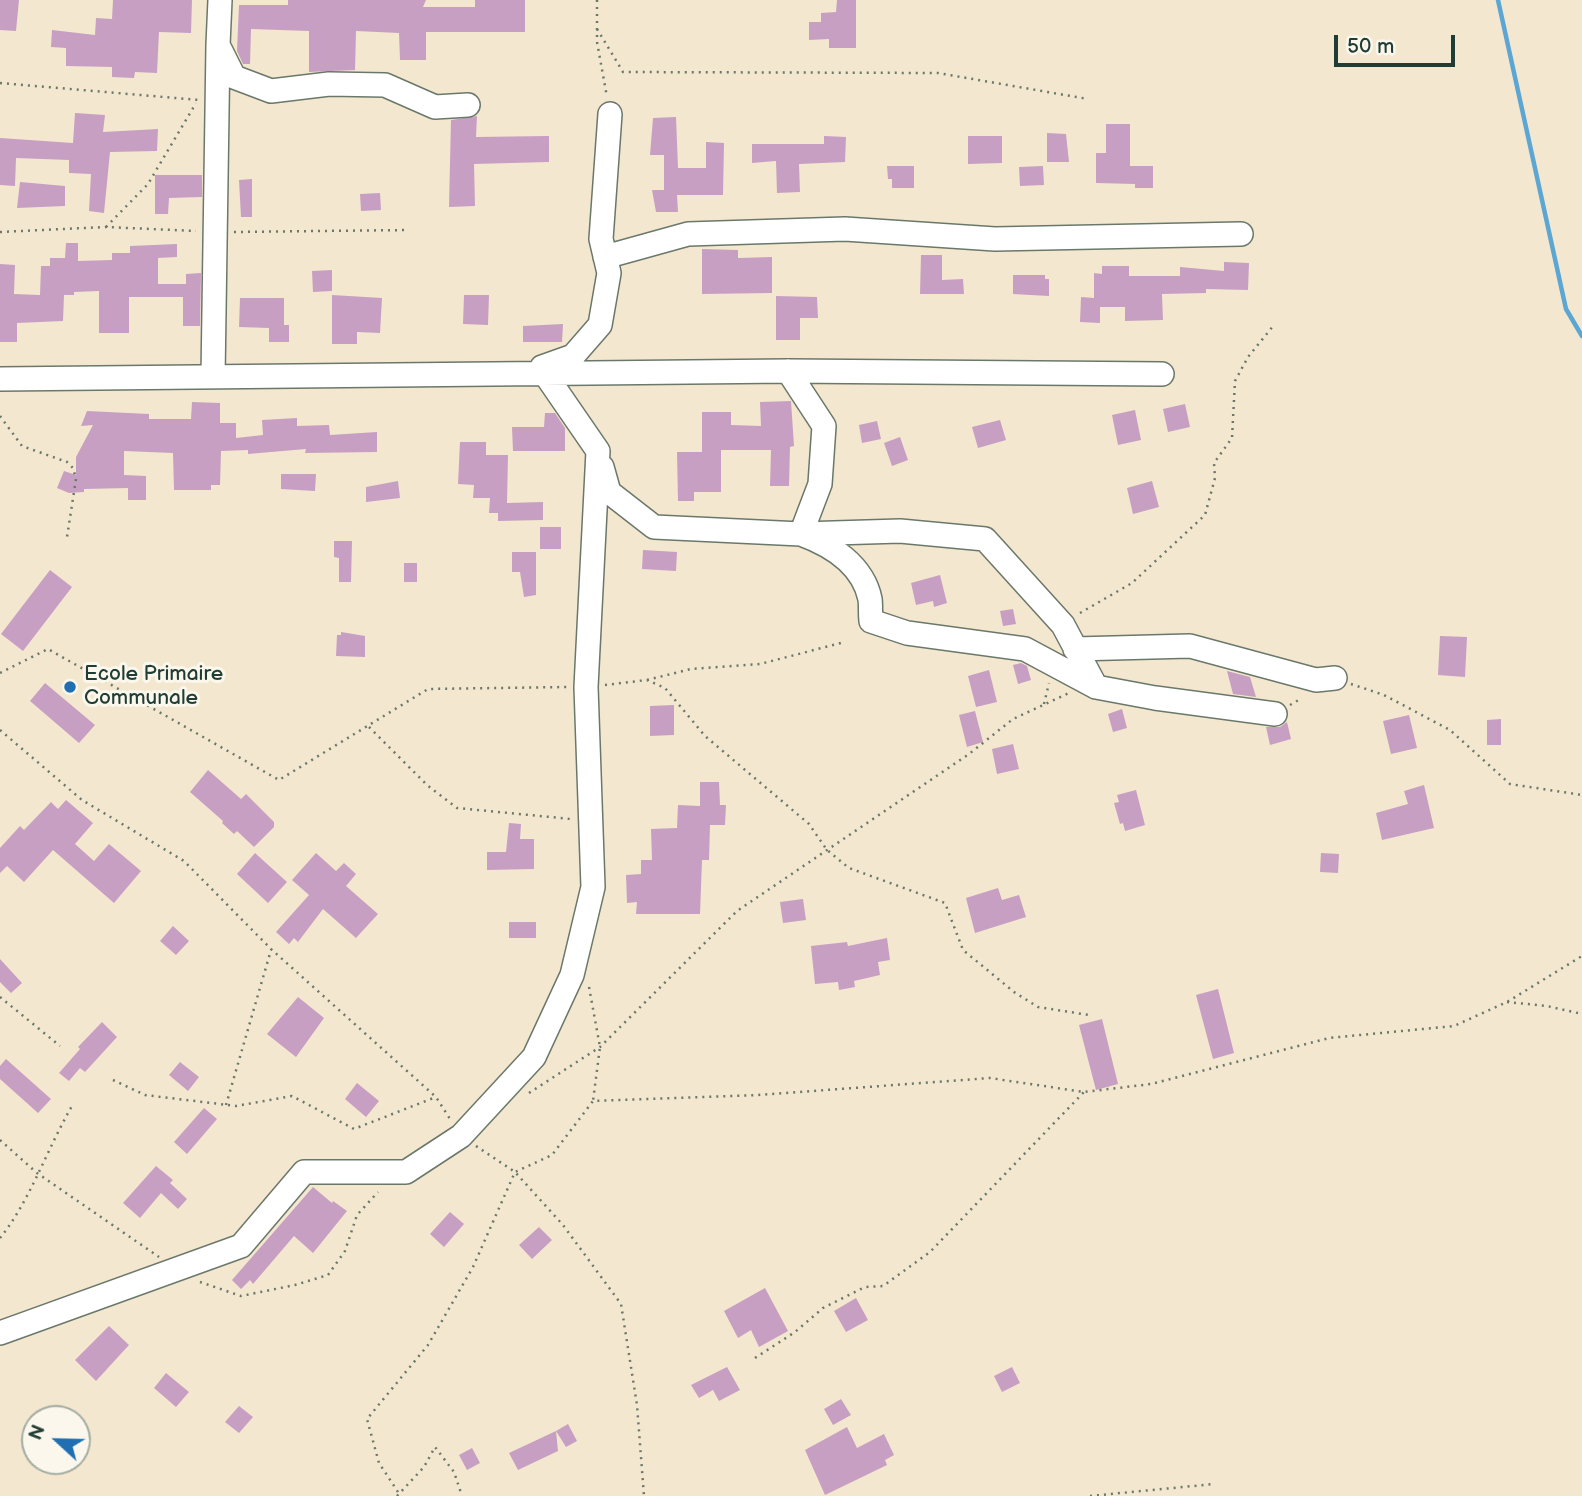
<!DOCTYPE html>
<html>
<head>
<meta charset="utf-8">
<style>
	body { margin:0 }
	#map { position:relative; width:1582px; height:1496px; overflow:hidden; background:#f4e7cf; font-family:"Balsamiq Sans",sans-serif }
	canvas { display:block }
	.north { position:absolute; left:21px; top:1405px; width:70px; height:70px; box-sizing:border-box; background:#fbf7ec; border:2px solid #a3ada2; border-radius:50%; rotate:292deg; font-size:19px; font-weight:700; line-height:28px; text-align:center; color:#1f3d34 }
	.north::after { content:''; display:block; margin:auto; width:24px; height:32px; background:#1f6fb2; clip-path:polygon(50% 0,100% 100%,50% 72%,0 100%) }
	.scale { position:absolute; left:1334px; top:35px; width:121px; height:32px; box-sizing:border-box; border:4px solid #1f3d34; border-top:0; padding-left:9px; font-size:21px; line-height:24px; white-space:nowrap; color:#1f3d34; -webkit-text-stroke:5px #fbf7ec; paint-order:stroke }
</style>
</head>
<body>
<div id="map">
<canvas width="1582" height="1496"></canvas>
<div class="north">N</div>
<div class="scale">50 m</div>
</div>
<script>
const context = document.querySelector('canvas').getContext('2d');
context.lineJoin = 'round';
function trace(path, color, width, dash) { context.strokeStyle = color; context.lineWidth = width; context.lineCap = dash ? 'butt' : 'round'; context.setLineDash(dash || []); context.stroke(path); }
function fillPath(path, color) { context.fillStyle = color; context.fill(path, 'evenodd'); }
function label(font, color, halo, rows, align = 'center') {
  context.font = font + ' "Balsamiq Sans",sans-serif'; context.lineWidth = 6; context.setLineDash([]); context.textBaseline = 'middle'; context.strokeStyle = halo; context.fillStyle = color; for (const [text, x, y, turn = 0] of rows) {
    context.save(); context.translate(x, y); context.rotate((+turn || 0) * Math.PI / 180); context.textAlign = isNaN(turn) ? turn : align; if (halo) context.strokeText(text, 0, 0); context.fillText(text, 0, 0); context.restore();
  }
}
trace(new Path2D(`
	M1498,0L1566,309L1582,336`), '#5ca6d4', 4.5);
fillPath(new Path2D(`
	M0,0H19L16,31L0,30Z
	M113,0H192L191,33L159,32L157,73L135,72L134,78L112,77V67L66,66V48L51,47L52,30L95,35L96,18L112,19Z
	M288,0H426L423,7H475V0H525V32H426V60H400L399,33L356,31L355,70L309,72V31L251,29L250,64H243L237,51L239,5H288Z
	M837,0H856V48H829V39L809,40V22H821V13L836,12Z
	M75,113L105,115L103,132L158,129L157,151L110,152L104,213L89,211L91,174L69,173V160L16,158L15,186L0,185V138L73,143Z
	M477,116L476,137L549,136V162L474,164L475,206L449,207L451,120Z
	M676,117L678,168H706V142L724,143L723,195H677L678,212H656L652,190H664V155H650L653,118Z
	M1106,124H1130V166H1153V188H1135V184L1096,183V153H1106Z
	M1047,133L1066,134L1069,162H1047Z
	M824,136L846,137L845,162L799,164L800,192L777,193L776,161L752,163V144H824Z
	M968,136H1002V163L968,164Z
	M887,166H914V188H892V179H888Z
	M1043,166L1044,185L1020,186L1019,167Z
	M155,175H202V197L169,198L168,214H155Z
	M252,179V217H241L239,180Z
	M20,182L65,186V206L17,208Z
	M380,193L381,210L361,211L360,194Z
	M66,243H78V261L112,260V253H130V246L177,244V257L158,258V284H186V274L201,273L200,326H183V297H129V333H99V291L74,292V295H64L63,321L17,323V342H0V264L15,265L14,294L40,295L41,266H50V258H65Z
	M702,249L738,250V258L772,257V293L702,294Z
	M921,255H942V280L963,279L964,294H920Z
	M1224,262L1249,263L1248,290L1206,289V293L1162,294L1163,320L1125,321V307H1100V323L1080,322L1081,297L1094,298V273L1102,274V266H1129V276H1180V267L1224,271Z
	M332,270V291L313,292L312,271Z
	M1013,275H1045V279H1049V296L1013,294Z
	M332,295L382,298L380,333L357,332V344H332Z
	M464,295H489L488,325L463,324Z
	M776,296L817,297L818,318H800V340H776Z
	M240,298H284V325H289V342H269V328L239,327Z
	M563,324L562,342H523V326Z
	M791,401L794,446L790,447L789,486H770L771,450H721V492H694V501H678L677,452H702V412H731V425L761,426L760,402Z
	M192,402L220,403V423H236V438L263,435L262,420L297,418V426L329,425L330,435L377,432V452L305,453L306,449L248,454V450L221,451L220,485H211V490H174L173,453L124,451V475L146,476V500H128V488L84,489V492L69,493L57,488L64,471L76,475V457L93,425L81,426L87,411L149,414V419H191Z
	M1185,404L1190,427L1168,432L1163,409Z
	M1135,410L1141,440L1118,445L1112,415Z
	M545,413H555L565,428V451H513L512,427H544Z
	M1000,420L1006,440L978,448L972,427Z
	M877,421L881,439L862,443L859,425Z
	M900,437L908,460L892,466L884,443Z
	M460,442H486V455H508L507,503L543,502V520L498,521V513H489L490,498H473L474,485L458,484Z
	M281,474H316L315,491L281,489Z
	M398,481L400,498L366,502V487Z
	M1152,481L1159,507L1133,514L1127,488Z
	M540,527H561V549H540Z
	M334,541H352L351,582H339V558L334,557Z
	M643,550L677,552L676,571L642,569Z
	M512,552H536V595L524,597L520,572H512Z
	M404,563H417V582H404Z
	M50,570L72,587L23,651L1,634Z
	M940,575L947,603L934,607L933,601L916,605L911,583Z
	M1013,609L1016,624L1003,626L1000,611Z
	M341,632L365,636V657L336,656L337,635H341Z
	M1440,636L1467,637L1465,677L1438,675Z
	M1021,663L1027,666L1031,680L1018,684L1013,665Z
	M989,670L997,702L976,707L968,676Z
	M1227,671L1250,677L1256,697L1233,694Z
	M45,683L95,725L79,743L30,701Z
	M674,705V735L650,736V706Z
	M1122,709L1127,728L1113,732L1108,714Z
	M975,711L983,742L967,747L959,715Z
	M1409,715L1417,748L1391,754L1383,721Z
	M1501,719V745H1487V720Z
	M1287,722L1291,739L1270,745L1266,727H1280Z
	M1013,744L1019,769L997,774L992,749Z
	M208,770L241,799L246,794L274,822V827L254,847L237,831L234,834L222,823L223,821L190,792Z
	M700,782H719L720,805H726L725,825H710L709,860H702L700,914H636L637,902L627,903L626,875L641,874V860H652L651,829L677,828L678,805L700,806Z
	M1424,785L1434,828L1382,840L1376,813L1408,804L1404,791Z
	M1136,790L1145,825L1125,831L1123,823L1120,824L1114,803L1119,802L1117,795Z
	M66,800L93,823L75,844L94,861L109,844L141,871L114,903L53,850L24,882L7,866L0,873V848L20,826L24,830L51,802L58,809Z
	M509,823L521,824L520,839H534V869L487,870V852H506Z
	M255,853L287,882L268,903L237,874Z
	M316,853L336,871L344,863L356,874L346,886L378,914L356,938L323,909L298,942L294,938L289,944L276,932L309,895L292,880Z
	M1321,853L1339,854L1338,873L1320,872Z
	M998,888L1002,900L1019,895L1026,917L975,933L966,898Z
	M803,899L806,920L783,923L780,902Z
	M509,922H536V938H509Z
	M173,926L189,941L176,955L160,941Z
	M887,938L890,960L878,962L880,975L854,981L855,987L839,990L838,982L815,984L811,946L847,942L848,946Z
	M0,959L22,983L11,993L0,982Z
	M1218,989L1234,1053L1213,1059L1196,995Z
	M298,997L324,1018L296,1057L267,1034Z
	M1102,1019L1118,1084L1096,1090L1079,1025Z
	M102,1022L117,1037L85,1072L80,1068L69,1081L59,1073L80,1049L78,1047Z
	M6,1059L51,1099L38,1113L0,1079V1066Z
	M180,1062L199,1077L188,1091L169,1075Z
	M357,1083L379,1101L366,1117L345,1099Z
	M204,1108L217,1119L187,1154L174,1142Z
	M156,1166L173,1180L170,1183L187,1199L178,1209L161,1193L140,1218L123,1203Z
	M313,1187L332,1203L333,1201L347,1211L313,1253L294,1236L253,1284L250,1280L241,1289L232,1280Z
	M450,1212L464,1224L444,1247L430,1234Z
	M539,1227L552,1240L532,1259L519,1245Z
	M765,1288L788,1331L759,1347L751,1330L738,1338L724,1311Z
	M856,1298L868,1320L846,1332L834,1311Z
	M109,1326L129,1345L96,1381L75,1360Z
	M727,1367L740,1390L719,1401L713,1390L699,1398L691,1385Z
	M1012,1367L1020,1383L1002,1392L994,1376Z
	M166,1373L189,1392L176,1407L154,1388Z
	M841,1399L851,1415L833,1425L824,1409Z
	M239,1406L253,1417L239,1433L225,1422Z
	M568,1424L577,1441L566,1447L556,1431Z
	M847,1427L857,1448L884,1434L894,1455L885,1460L887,1465L825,1495L805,1450Z
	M556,1431L558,1451L518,1470L509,1453Z
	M472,1448L480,1463L467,1470L459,1455Z`), '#c79fc3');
const minor = new Path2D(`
	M220,0L218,45L234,77L271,91L329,84L385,85L435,107L468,105
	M605,257L688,234L845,229L995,239L1241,234
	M542,367L573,356L600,325L609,273L601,239L610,114
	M788,371L824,426L820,484L801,534C831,545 863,565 870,599C871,606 870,613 871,621L907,633L1025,649L1096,687
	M213,377L218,45
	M0,379L788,371L1162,374
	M602,467L609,492L654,527L801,534L900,531L985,539L1063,625L1096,687L1155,698L1275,714
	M1075,649L1190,646L1316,680L1335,678
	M0,1333L241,1246L304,1172H406L461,1136L534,1057L572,975L593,887L586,687L598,451L545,374`);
trace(minor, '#6a786a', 26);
trace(new Path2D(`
	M597,0V42L607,97
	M597,29L623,72L938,73L1088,99
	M0,83L199,100
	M106,227L148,184L196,103
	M0,232L106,227L196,231
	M234,232L408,230
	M0,416L22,446L67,462L73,468L76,479L67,537
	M1080,613L1132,583L1205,515L1215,478L1214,463L1232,438L1235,381L1248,357L1274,325
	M0,673L48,649L279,780L428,689L567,687
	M647,680L691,669L760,664L841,643
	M1351,684L1384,695L1450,730L1510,784L1582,795
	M605,685L647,680L665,688L705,736L809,824L827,850L849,868L945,903L963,950L1014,992L1038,1007L1089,1015
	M1044,704L1049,683
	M1290,705L1302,698
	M369,727L427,785L457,808L571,819
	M0,730L82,800L184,861L271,949L436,1097L450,1119
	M589,987L600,1047L593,1101
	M0,997L60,1046
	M1507,1002L1547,1006L1582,1014
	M113,1080L145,1095L236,1106L292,1096L354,1129L436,1097
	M529,1093L600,1047L737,911L969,754L1013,719L1069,693
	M226,1105L271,950
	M0,1140L37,1173L159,1257
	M476,1146L515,1172L563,1225L621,1304L637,1405L644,1496
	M0,1238C30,1201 47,1149 72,1106
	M200,1282L241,1296L295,1285L328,1275L345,1251L357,1215L378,1192
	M755,1358L795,1332L823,1308L865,1287L883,1286L930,1252L1084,1092
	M398,1492L379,1463L367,1419L428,1345L473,1267L515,1172L552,1155L593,1101L758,1095L990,1078L1084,1092L1151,1084L1329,1038L1454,1026L1507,1002L1582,956
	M397,1496L424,1467L435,1447L454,1472L462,1496
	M1090,1496L1214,1484`), '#6a786a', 2.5, [2, 5]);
trace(minor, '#fff', 23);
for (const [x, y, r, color] of [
	[70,687,7,"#1f6fb2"]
]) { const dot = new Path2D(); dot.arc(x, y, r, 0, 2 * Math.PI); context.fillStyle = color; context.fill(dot); trace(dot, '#fbf7ec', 2.5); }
label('21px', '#1f3d34', '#fbf7ec', [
	["Ecole Primaire",84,675],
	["Communale",84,699]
], 'left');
</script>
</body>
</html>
